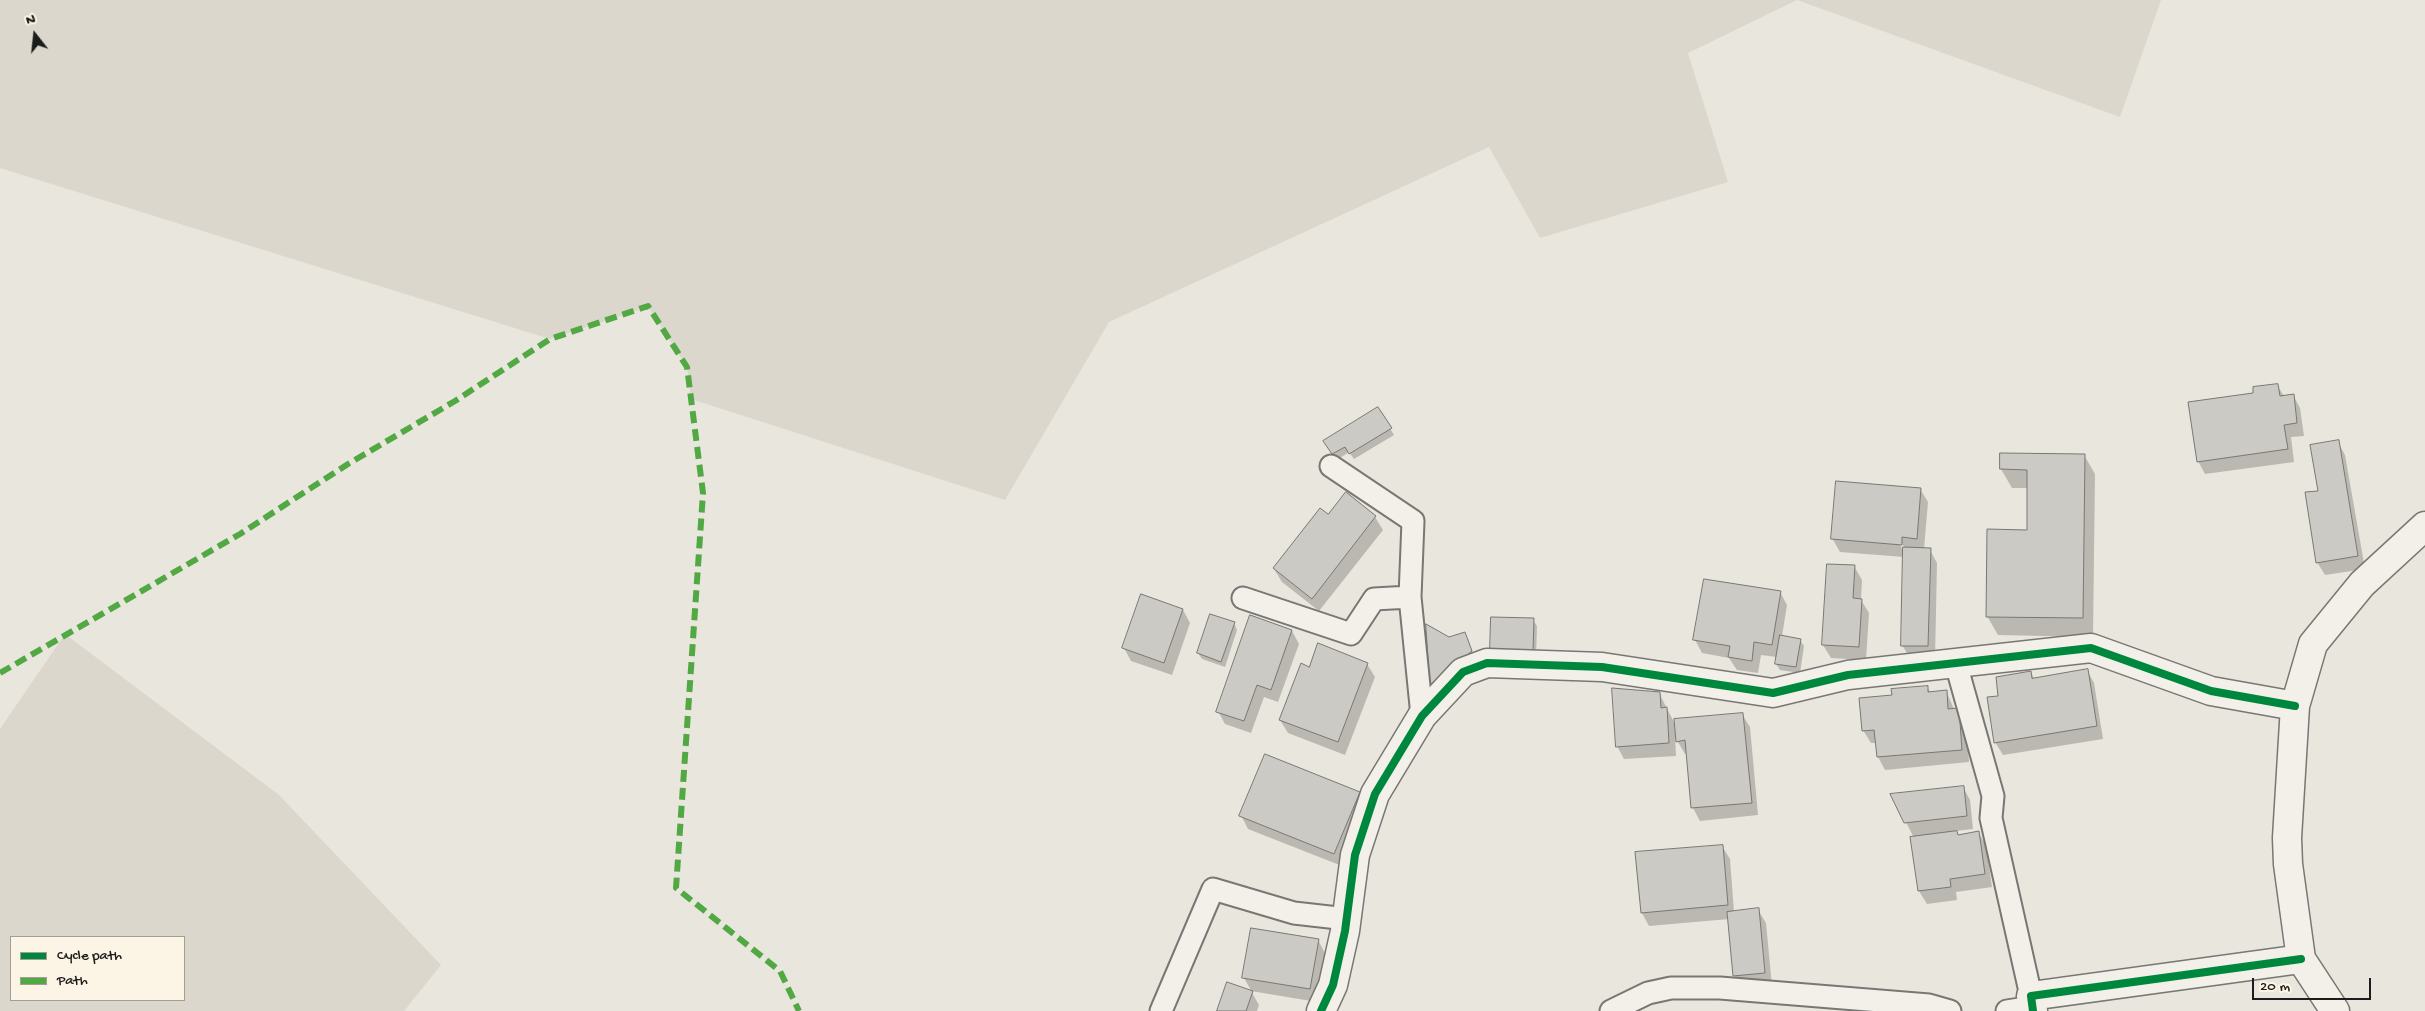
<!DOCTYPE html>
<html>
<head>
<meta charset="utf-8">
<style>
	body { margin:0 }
	#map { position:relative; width:2425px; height:1011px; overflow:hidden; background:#e9e6de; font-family:"Gochi Hand",sans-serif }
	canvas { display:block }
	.legend { position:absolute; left:10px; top:936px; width:175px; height:65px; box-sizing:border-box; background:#fcf5e5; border:1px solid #a29e95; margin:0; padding:6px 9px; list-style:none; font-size:15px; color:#1c1c1c }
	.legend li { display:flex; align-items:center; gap:10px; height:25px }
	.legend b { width:25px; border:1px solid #a29e95 }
	.north { position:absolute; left:10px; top:10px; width:50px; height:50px; -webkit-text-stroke:4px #fcf5e5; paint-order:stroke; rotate:344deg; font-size:14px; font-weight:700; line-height:20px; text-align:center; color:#1c1c1c }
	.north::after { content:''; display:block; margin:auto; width:18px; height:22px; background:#1c1c1c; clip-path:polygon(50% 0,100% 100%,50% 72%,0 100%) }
	.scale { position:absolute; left:2252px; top:978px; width:119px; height:22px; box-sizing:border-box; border:2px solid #1c1c1c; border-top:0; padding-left:6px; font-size:15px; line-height:18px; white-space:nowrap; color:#1c1c1c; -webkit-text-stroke:4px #fcf5e5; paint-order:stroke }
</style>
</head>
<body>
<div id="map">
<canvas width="2425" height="1011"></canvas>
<ul class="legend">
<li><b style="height:6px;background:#00873e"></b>Cycle path</li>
<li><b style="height:6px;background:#52a943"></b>Path</li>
</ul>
<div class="north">N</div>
<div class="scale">20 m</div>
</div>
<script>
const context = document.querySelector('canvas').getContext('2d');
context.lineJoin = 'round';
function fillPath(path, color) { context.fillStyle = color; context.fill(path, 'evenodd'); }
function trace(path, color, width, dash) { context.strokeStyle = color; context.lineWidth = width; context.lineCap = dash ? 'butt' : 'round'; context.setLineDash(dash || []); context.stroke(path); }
fillPath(new Path2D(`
	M0,0H2161L2120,117L1797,0L1688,53L1728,182L1540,238L1489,147L1109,322L1005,500L691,399L687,367L648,307L550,339L0,168Z
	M65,634L279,795L441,965L404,1011H0V729ZM11,937H184V1000H11Z`), '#dbd7cc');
fillPath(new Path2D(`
	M2277,385L2284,396L2293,395L2300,408L2304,436L2291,437L2294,462L2205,474L2198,461L2255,394Z
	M1378,409L1394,435L1354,459L1349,452L1337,460L1325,441Z
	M2338,442L2345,455L2365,569L2325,575L2317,562L2319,492Z
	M2084,455L2095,474L2093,637L1998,635L1987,616L2028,531V488H2012L2001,469Z
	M1920,489L1928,502L1924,549L1930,550L1937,563L1935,659L1910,658L1902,645L1904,557L1840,552L1832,538ZM1900,539L1905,549H1902L1898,540Z
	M1346,494L1375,517L1383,530L1319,611L1282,582L1274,569L1328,516Z
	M1854,566L1862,580L1861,600L1869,613L1866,660L1831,658L1823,645Z
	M1780,592L1787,605L1782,636L1800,640L1804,646L1800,673L1780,670L1776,664L1777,657L1761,655L1758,673L1737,670L1729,658L1702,653L1695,640Z
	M1183,610L1190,623L1172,675L1131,661L1124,648Z
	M1533,620L1537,626L1536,658L1495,657Z
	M1234,623L1237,630L1225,667L1202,659L1198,653Z
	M1427,626L1449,638L1465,633L1475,658L1435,690L1432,685Z
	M1292,631L1299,644L1278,702L1264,697L1251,733L1225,724L1218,711Z
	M1367,664L1375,677L1345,755L1288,733L1280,720L1310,668Z
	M2087,670L2094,683L2103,739L2003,755L1995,742L2000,697L2031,672L2034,679Z
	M1927,687L1931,693L1946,691L1954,709L1966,722L1969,762L1885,770L1878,757L1877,743H1871L1863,730L1893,696Z
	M1659,693L1676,726L1742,714L1750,727L1758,815L1700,821L1693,808L1687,754H1685L1675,737L1676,756L1624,759L1617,746Z
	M1266,755L1359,793L1367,807L1342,866L1248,829L1241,815Z
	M1963,787L1970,800L1973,829L1956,831L1959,836L1979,833L1986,846L1992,887L1956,892L1957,900L1927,904L1919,891L1912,838H1914L1906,822Z
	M1722,846L1730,859L1734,912L1758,910L1766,923L1772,986L1742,989L1735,976L1729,919L1649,926L1642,913L1637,853Z
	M1318,940L1325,953L1317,1002L1251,991L1259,1005L1257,1011H1218L1252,992L1244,978Z`), '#0003');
const building = new Path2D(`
	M2278,384L2280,396L2294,394L2297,423L2284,425L2288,449L2197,462L2188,402L2253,393V387Z
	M1378,407L1392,428L1349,454L1345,447L1332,454L1323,441Z
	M2339,440L2358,556L2316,563L2305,492L2318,491L2310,445Z
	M2000,453L2085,454L2083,618L1986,617L1987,529L2027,530V470L2000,469Z
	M1836,481L1921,488L1917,539L1902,537V545L1831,539Z
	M1346,492L1376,516L1312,599L1273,568L1320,508L1328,514Z
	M1903,547L1931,548L1928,646H1901Z
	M1827,564L1855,565L1853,598L1862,599L1859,647L1822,645Z
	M1704,579L1781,591L1772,645L1754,642L1752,661L1728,657L1730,646L1693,640Z
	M1141,594L1183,609L1164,663L1122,648Z
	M1210,614L1235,622L1221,662L1197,653Z
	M1250,615L1292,630L1271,690L1257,685L1244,721L1216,712Z
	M1491,617L1534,618L1533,652L1490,651Z
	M1426,624L1449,637L1465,632L1472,651L1430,685Z
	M1780,635L1801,639L1796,667L1775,664Z
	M1318,643L1368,663L1338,742L1279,720L1301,663L1309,667Z
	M2088,669L2097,726L1994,743L1987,697L1998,696L1996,677L2031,671L2032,678Z
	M1928,686V692L1947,690L1948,709L1959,708L1962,750L1877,757L1874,730L1862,731L1859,698L1892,695L1891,689Z
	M1612,688L1660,692L1661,708L1667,707L1669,743L1616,747Z
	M1743,713L1752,803L1691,808L1685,740L1676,742L1674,719Z
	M1265,754L1360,792L1334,854L1239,816Z
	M1964,786L1967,816L1904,823L1890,794Z
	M1957,831L1958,835L1979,831L1985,874L1950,879L1951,887L1918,891L1910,837Z
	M1723,845L1728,905L1641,913L1635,852Z
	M1759,908L1765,973L1733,976L1727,912Z
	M1251,928L1319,939L1310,989L1242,978Z
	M1227,982L1253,991L1246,1011H1217Z`);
fillPath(building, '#cccac4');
trace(building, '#787773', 1);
const service = new Path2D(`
	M1331,466L1413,521L1410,597L1422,716
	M1243,598L1351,634L1374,599L1410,597
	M1956,664L1993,796L1991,818L2031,996
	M1161,1011L1213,889L1294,913L1347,919
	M1611,1011L1648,993L1671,988H1720L1929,1005L1950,1011
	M2007,1011L2033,1007`);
const minor = new Path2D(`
	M1321,1011L1333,985L1345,931L1355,855L1375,794L1422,716L1463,672L1487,663L1602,667L1773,693L1848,675L2091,648L2211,691L2295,706
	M2033,1011L2031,996L2301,959
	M2335,1011L2301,959L2288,864L2287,838L2295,706L2313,644L2362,584L2425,526`);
trace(service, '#787773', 25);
trace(minor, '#787773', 31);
trace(service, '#f3f0ea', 21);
trace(minor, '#f3f0ea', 28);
trace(new Path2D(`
	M0,673L240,534L348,464L455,401L550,339L648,306L687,367L703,493L676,888L780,971L799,1011`), '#52a943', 6, [12, 6]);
trace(new Path2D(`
	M1321,1011L1333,985L1345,931L1355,855L1375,794L1422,716L1463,672L1487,663L1602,667L1773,693L1848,675L2091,648L2211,691L2295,706
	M2033,1011L2031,996L2301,959`), '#00873e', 8);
</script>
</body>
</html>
